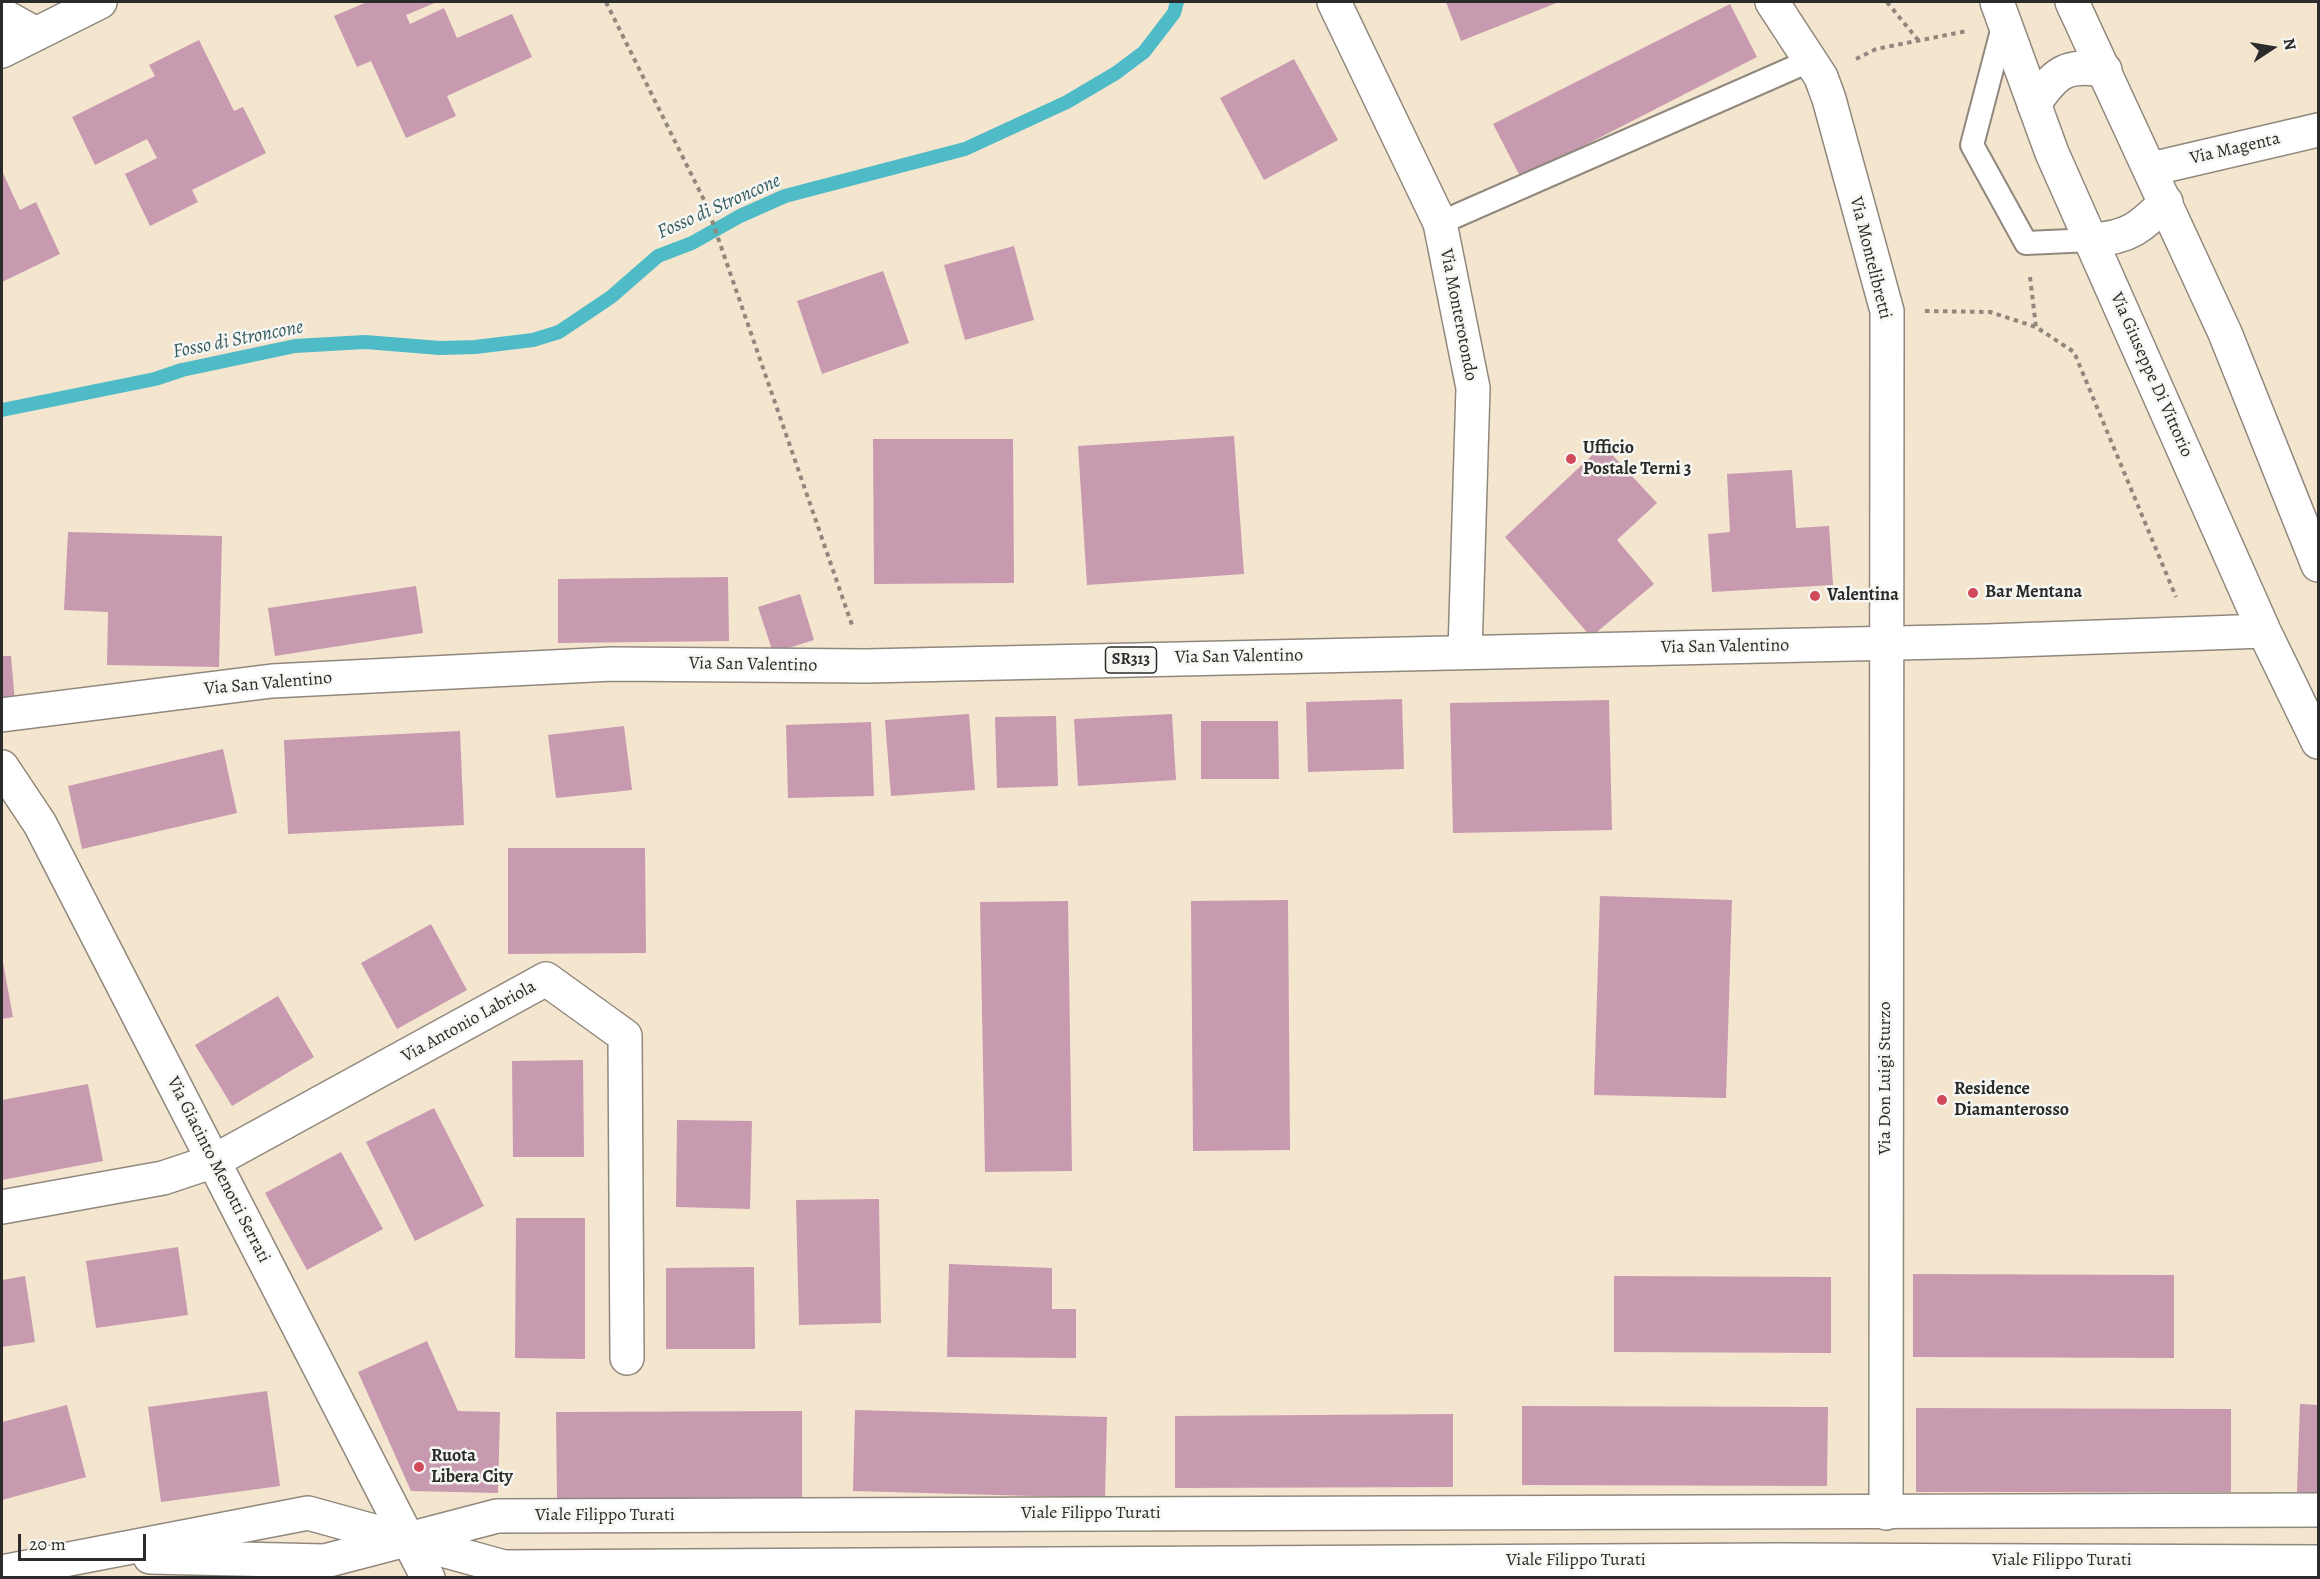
<!DOCTYPE html>
<html>
<head>
<meta charset="utf-8">
<style>
	body { margin:0 }
	#map { position:relative; width:2320px; height:1579px; overflow:hidden; background:#f4e5cf; font-family:Alegreya,serif }
	canvas { display:block }
	.frame { position:absolute; inset:0; border:3px solid #2b2b2b; pointer-events:none }
	.north { position:absolute; left:2242px; top:18px; width:60px; height:60px; -webkit-text-stroke:4px #f6f6f2; paint-order:stroke; rotate:78deg; font-size:16px; font-weight:700; line-height:24px; text-align:center; color:#2b2b2b }
	.north::after { content:''; display:block; margin:auto; width:21px; height:27px; background:#2b2b2b; clip-path:polygon(50% 0,100% 100%,50% 72%,0 100%) }
	.scale { position:absolute; left:18px; top:1534px; width:128px; height:27px; box-sizing:border-box; border:3px solid #2b2b2b; border-top:0; padding-left:8px; font-size:18px; line-height:21px; white-space:nowrap; color:#2b2b2b; -webkit-text-stroke:4px #f6f6f2; paint-order:stroke }
</style>
</head>
<body>
<div id="map">
<canvas width="2320" height="1579"></canvas>
<div class="frame"></div>
<div class="north">N</div>
<div class="scale">20 m</div>
</div>
<script>
const context = document.querySelector('canvas').getContext('2d');
context.lineJoin = 'round';
function trace(path, color, width, dash) { context.strokeStyle = color; context.lineWidth = width; context.lineCap = dash ? 'butt' : 'round'; context.setLineDash(dash || []); context.stroke(path); }
function fillPath(path, color) { context.fillStyle = color; context.fill(path, 'evenodd'); }
function label(font, color, halo, rows, align = 'center') {
  context.font = font + ' Alegreya,serif'; context.lineWidth = 5; context.setLineDash([]); context.textBaseline = 'middle'; context.strokeStyle = halo; context.fillStyle = color; for (const [text, x, y, turn = 0] of rows) {
    context.save(); context.translate(x, y); context.rotate((+turn || 0) * Math.PI / 180); context.textAlign = isNaN(turn) ? turn : align; if (halo) context.strokeText(text, 0, 0); context.fillText(text, 0, 0); context.restore();
  }
}
trace(new Path2D(`
	M2,410L155,379L182,370L295,346L365,342L440,348L475,347L533,340L559,332L611,297L658,256L692,243L740,216L785,196L965,149L1067,102L1116,73L1144,52L1174,13L1177,2`), '#4ebbc7', 14);
fillPath(new Path2D(`
	M367,2H437L406,15L410,24L444,8L457,38L512,14L532,57L447,96L456,116L406,138L371,61L357,67L334,16Z
	M1446,2H1559L1461,41Z
	M1730,4L1757,57L1521,178L1493,124Z
	M199,40L234,111L243,107L266,153L192,190L198,202L150,226L125,174L157,158L147,139L95,165L72,117L155,76L149,65Z
	M1294,59L1338,140L1264,180L1220,98Z
	M2,171L20,210L36,202L60,254L2,282Z
	M1014,246L1034,320L965,340L944,265Z
	M883,271L909,343L822,374L797,301Z
	M1234,436L1244,574L1087,585L1078,446Z
	M873,439H1013L1014,583L874,584Z
	M1603,445L1657,503L1617,540L1654,584L1591,637L1505,537Z
	M1792,470L1796,528L1829,526L1833,585L1712,592L1708,534L1730,532L1727,474Z
	M68,532L222,536L219,667L107,665L108,612L64,610Z
	M728,577L729,641L558,643V579Z
	M416,586L423,633L275,656L268,608Z
	M800,594L814,640L773,653L758,607Z
	M2,656H11L15,702L2,703Z
	M1402,699L1404,769L1308,772L1306,702Z
	M1609,700L1612,830L1453,833L1450,703Z
	M969,714L975,790L891,796L885,720Z
	M1172,714L1176,780L1078,786L1074,719Z
	M1056,716L1058,786L997,788L995,717Z
	M1201,721H1278L1279,779H1201Z
	M871,722L874,796L788,798L786,725Z
	M624,726L632,790L556,798L548,735Z
	M460,731L464,825L288,834L284,740Z
	M223,749L237,813L82,849L68,786Z
	M508,848H645L646,953L508,954Z
	M1600,896L1732,900L1726,1098L1594,1095Z
	M1288,900L1290,1150L1193,1151L1191,901Z
	M1068,901L1072,1171L985,1172L980,902Z
	M431,924L467,990L397,1029L361,963Z
	M2,957L13,1017L2,1019Z
	M278,996L314,1057L232,1106L195,1045Z
	M583,1060L584,1157H513L512,1061Z
	M88,1084L103,1161L2,1180V1100Z
	M434,1108L484,1206L415,1241L366,1142Z
	M677,1120L752,1121L750,1209L676,1207Z
	M341,1152L383,1229L307,1270L265,1193Z
	M879,1199L881,1323L799,1325L796,1200Z
	M516,1218H585V1359L515,1358Z
	M178,1247L188,1315L96,1328L86,1261Z
	M949,1264L1052,1268V1309H1076V1358L947,1357Z
	M754,1267L755,1349H666V1268Z
	M1913,1274L2174,1275V1358L1913,1357Z
	M25,1276L35,1342L2,1347V1280Z
	M1614,1276L1831,1277V1353L1614,1352Z
	M427,1341L458,1411L500,1412L498,1493L411,1491L358,1372Z
	M267,1391L280,1486L161,1502L148,1407Z
	M2300,1404L2318,1405V1492H2297Z
	M67,1405L86,1477L2,1500V1422Z
	M1522,1406L1828,1407L1827,1486L1522,1485Z
	M1916,1408L2231,1409V1492H1916Z
	M855,1410L1107,1417L1105,1498L853,1491Z
	M802,1411V1497L557,1499L556,1412Z
	M1453,1414V1487L1175,1488V1416Z`), '#c89ab0');
const lane = new Path2D(`
	M2004,23L1972,145L2026,243L2092,240
	M1440,223L1809,61`);
const street = new Path2D(`
	M1334,2L1440,223L1473,388L1465,652
	M1772,2L1821,77L1829,99L1887,311L1886,1513
	M2,15L36,34
	M2,51L100,2
	M2034,104C2056,72 2065,64 2105,70
	M2151,169L2318,130
	M2092,240C2129,238 2141,227 2166,202
	M2,767L40,824L428,1578
	M2,1207L163,1178L214,1161L546,979L625,1036L627,1358`);
const secondary = new Path2D(`
	M150,1557L325,1561L497,1516L2318,1510
	M2,1572L308,1513L504,1567L1779,1560L2318,1562`);
const primary = new Path2D(`
	M1997,2L2052,153L2264,631L2318,742
	M2072,2L2225,333L2318,565
	M2,715L272,681L612,664L866,666L1987,641L2264,631`);
trace(lane, '#90887d', 26);
trace(street, '#90887d', 36);
trace(secondary, '#90887d', 36);
trace(primary, '#90887d', 36);
trace(new Path2D(`
	M606,2L707,206L853,628
	M1887,2L1918,40
	M1856,59L1876,49L1967,31
	M2030,277L2036,327
	M1925,311L1990,312L2036,327L2074,352L2176,597`), '#90887d', 4, [4.5, 4.5]);
trace(lane, '#fff', 22);
trace(street, '#fff', 33);
trace(secondary, '#fff', 33);
trace(primary, '#fff', 33);
for (const [x, y, r, color] of [
	[1571,459,6,"#d1495b"],
	[1973,593,6,"#d1495b"],
	[1815,596,6,"#d1495b"],
	[1942,1100,6,"#d1495b"],
	[419,1467,6,"#d1495b"]
]) { const dot = new Path2D(); dot.arc(x, y, r, 0, 2 * Math.PI); context.fillStyle = color; context.fill(dot); trace(dot, '#f6f6f2', 2); }
for (const [x, y, w] of [
	[1131,660,51]
]) { const box = new Path2D(); box.roundRect(x - w / 2, y - 13, w, 26, 4.5); context.fillStyle = '#f6f6f2'; context.fill(box); trace(box, '#2b2b2b', 1.5); }
label('bold 16px', '#2b2b2b', null, [
	["SR313",1131,660]
]);
label('18px', '#2b2b2b', '#f6f6f2', [
	["Via Magenta",2235,149,-13],
	["Via Montelibretti",1870,258,76],
	["Via Monterotondo",1458,315,79],
	["Via Giuseppe Di Vittorio",2151,375,66],
	["Via San Valentino",1725,647,-1],
	["Via San Valentino",1239,657,-1],
	["Via San Valentino",753,665,1],
	["Via San Valentino",268,684,-5],
	["Via Antonio Labriola",469,1022,-29],
	["Via Don Luigi Sturzo",1886,1078,-90],
	["Via Giacinto Menotti Serrati",218,1170,63],
	["Viale Filippo Turati",1091,1514],
	["Viale Filippo Turati",605,1516],
	["Viale Filippo Turati",1576,1561],
	["Viale Filippo Turati",2062,1561]
]);
label('bold 18px', '#2b2b2b', '#f6f6f2', [
	["Ufficio",1583,449],
	["Postale Terni 3",1583,470],
	["Bar Mentana",1985,593],
	["Valentina",1827,596],
	["Residence",1954,1090],
	["Diamanterosso",1954,1111],
	["Ruota",431,1457],
	["Libera City",431,1478]
], 'left');
label('italic 20px', '#375d62', '#f6f6f2', [
	["Fosso di Stroncone",719,207,-24],
	["Fosso di Stroncone",238,340,-11]
]);
</script>
</body>
</html>
